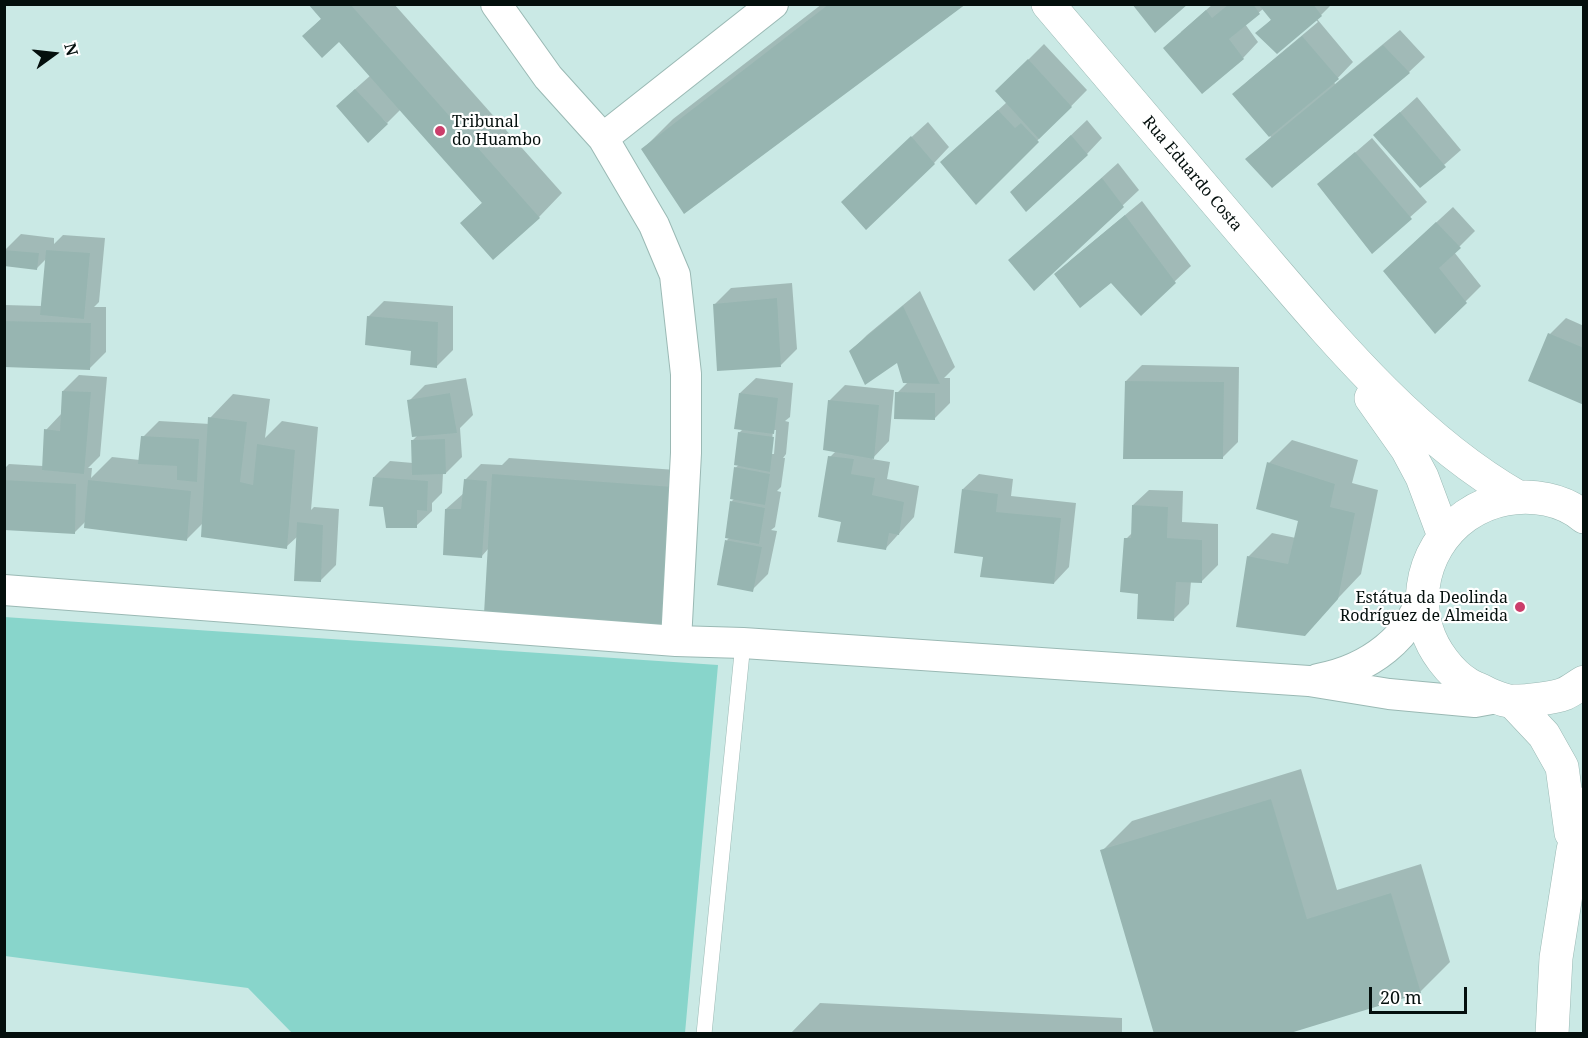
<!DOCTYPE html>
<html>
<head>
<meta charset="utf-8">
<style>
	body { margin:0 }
	#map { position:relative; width:1588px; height:1038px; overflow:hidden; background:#cae9e5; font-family:"Noto Serif",serif }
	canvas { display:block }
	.frame { position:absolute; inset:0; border:6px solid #040f0d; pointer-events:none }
	.north { position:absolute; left:24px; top:24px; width:60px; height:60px; -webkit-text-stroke:4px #fff; paint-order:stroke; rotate:75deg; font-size:16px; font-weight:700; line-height:24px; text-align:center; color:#040f0d }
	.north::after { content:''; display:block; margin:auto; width:21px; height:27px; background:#040f0d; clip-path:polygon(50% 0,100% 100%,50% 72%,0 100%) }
	.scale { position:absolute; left:1369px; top:987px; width:98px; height:27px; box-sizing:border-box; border:3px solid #040f0d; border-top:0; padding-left:8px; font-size:18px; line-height:21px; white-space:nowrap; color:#040f0d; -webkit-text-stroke:4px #fff; paint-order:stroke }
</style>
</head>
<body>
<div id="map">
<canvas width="1588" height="1038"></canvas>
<div class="frame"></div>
<div class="north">N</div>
<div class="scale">20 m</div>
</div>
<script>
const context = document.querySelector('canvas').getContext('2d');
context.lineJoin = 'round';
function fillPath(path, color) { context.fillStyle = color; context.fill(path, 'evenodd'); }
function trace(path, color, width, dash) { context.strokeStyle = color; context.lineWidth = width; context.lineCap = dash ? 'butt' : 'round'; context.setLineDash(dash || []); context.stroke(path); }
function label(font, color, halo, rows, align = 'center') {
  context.font = font + ' "Noto Serif",serif'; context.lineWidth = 4.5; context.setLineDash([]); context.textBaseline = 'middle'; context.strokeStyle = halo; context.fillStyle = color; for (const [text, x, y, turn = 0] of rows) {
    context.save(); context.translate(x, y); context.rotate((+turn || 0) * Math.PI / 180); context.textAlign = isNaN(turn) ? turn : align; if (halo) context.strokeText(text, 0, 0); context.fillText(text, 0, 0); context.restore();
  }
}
fillPath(new Path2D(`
	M4,617L718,665L685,1033H292L248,988L5,956Z`), '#88d5cb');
fillPath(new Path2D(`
	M310,4H394L562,193L539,217L462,223L483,202L401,109L387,123L353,91L371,75L340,40L304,36L322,18Z
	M822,4H964L643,149L673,119Z
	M1213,4H1332L1317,19L1353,62L1334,82L1335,84L1400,30L1425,57L1409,72L1247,159L1271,137L1234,94L1250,79L1318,22L1316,20L1257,33L1272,19L1263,9L1245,24L1258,42L1243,58L1181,32Z
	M1044,44L1087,90L976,203L958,147L1007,102L997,91Z
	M1417,97L1461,150L1420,186L1375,135Z
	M1087,120L1102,138L1087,154L1028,176Z
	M928,122L949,147L934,163L858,186Z
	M1372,138L1427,202L1372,251L1319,184Z
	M1118,163L1139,190L1034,289L1010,260Z
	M1142,201L1191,266L1141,313L1112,280L1056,275L1072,259Z
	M1453,207L1475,231L1454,252L1481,286L1435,332L1401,255Z
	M21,234L54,238V244L63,235L105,238L99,302L94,307H106V352L90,368L4,366V305L42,306L46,259L37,268L5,250Z
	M792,283L797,349L781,365L715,304L731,288Z
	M920,291L955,367L944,378H950V403L934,419L897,393L908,382L898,361L851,351L867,335Z
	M384,301L453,306V350L437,366L413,350L368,317Z
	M1566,318L1584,326V403L1550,334Z
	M1142,365L1239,367L1238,442L1222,458L1126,381Z
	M79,375L107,377L100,456L88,468H92L91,478L112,457L140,460L143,437L159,421L210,424V418L233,394L270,399L265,438L282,421L318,427L311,510L314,507L339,509L336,565L320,581L298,536L286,547L203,523L187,539L86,521L74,533L4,528V469L9,464L43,466L46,430L62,413L63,391Z
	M466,378L473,415L460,428L462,457L446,473H443L442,493L432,503V511L416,526L385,506L374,477L390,461L413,463L412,441L418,435L409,401L425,385Z
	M756,378L793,383L790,417L785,421L789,422L786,454L783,458H785L781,487L777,491L781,492L775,527L771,530L777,531L768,574L752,590L727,540L730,537L731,502L735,498V468L739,465V433L743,429L740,393ZM773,430H776L774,454H771Z
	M845,385L894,390L889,441L872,459L890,462L887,479L919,486L914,517L886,548L843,521L830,457L836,451L829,401Z
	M1292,440L1358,460L1352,483L1378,490L1361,574L1304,634L1248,557L1272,533L1296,538L1300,520L1269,463Z
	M509,458L690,471L677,607L489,548L481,557L446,509L464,493L465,480L481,464L502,465Z
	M979,474L1013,479L1011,496L1076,503L1069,567L1054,583L985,555L963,489Z
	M1149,490L1183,491L1182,522L1218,524V565L1202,581H1191L1189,604L1173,620L1139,592L1126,539L1132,533L1133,505Z
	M1301,769L1337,890L1421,864L1450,962L1420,992L1102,851L1132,821Z
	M820,1003L1122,1018V1034H790Z`), '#0003');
fillPath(new Path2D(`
	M308,4H350L540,218L493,260L460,223L482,203L339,42L322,58L302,36L321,19Z
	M829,4H966L684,214L641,149Z
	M1132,4H1188L1155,33Z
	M1229,4H1253L1260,14L1229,39L1244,59L1202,94L1163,48L1206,10L1212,18Z
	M1258,4H1313L1322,16L1277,54L1255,33L1271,20Z
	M1302,36L1339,79L1269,137L1232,94Z
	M1383,45L1410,73L1272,188L1245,159Z
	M1028,59L1072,107L1039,139L995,91Z
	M355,89L388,124L368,143L336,106Z
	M998,110L1015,128L1021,123L1039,142L976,205L940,162Z
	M1400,112L1446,167L1420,188L1373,135Z
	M1071,135L1088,155L1026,212L1010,192Z
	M911,136L935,164L866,230L841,202Z
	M1355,152L1412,219L1372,254L1317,184Z
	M1102,178L1124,207L1034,291L1008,260Z
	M1125,215L1176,283L1141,316L1111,283L1080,308L1054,274Z
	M1436,222L1461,248L1439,268L1467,303L1435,334L1383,271Z
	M4,250L39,253L37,270L4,266Z
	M46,250L90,253L84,319L40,315Z
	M777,298L781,367L717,371L713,304Z
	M903,306L940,384L903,383L897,363L865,385L849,351Z
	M367,316L438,322L437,368L410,365L411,351L365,345Z
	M4,321L91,323L90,370L4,367Z
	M1548,333L1584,348V405L1528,381Z
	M1125,381L1224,382L1223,459H1123Z
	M62,391L91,392L84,474L42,470L44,429L60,431Z
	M895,392L935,393V420L894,419Z
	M450,393L457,433L412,437L407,400Z
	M739,393L778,398L774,434L734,429Z
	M828,400L879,405L874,459L823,450Z
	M208,417L247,422L240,482L253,485L257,444L295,450L287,549L201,537Z
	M738,432L774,437L770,472L734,465Z
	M141,436L199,439L197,482L177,480V466L138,464Z
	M445,439L446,474L412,475L411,440Z
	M828,456L854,459L851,474L875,478L872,495L904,502L899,535L889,533L886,550L837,542L841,522L818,517Z
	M1267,462L1335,484L1330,507L1355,513L1338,599L1305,636L1236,627L1247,556L1288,564L1298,521L1256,509Z
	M734,467L770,474L765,505L730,499Z
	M492,474L674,487L662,625L484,614Z
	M373,477L428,481L427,511L417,510V528H386L383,507L369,506Z
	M464,479L487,481L482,558L443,555L445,509H461Z
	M4,480L76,484L75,534L4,530Z
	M88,480L191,491L187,541L84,528Z
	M962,489L998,494L996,512L1061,518L1054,584L980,577L983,557L954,553Z
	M730,501L765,508L759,544L725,538Z
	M1132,505L1168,507L1167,538L1202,540V583L1176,582L1174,621L1137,619L1138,594L1120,592L1124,538H1131Z
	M297,522L323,525L321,582L294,581Z
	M725,540L762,547L753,592L717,585Z
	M1271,799L1307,919L1391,893L1421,993L1287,1034H1154L1100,850Z`), '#97b5b1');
const service = new Path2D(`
	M704,1034L743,643`);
const minor = new Path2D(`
	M496,4L548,77L603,138L654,225L675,275L686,374V453L676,641
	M603,138L773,4
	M4,590L676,641L743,643L1309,681L1389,694L1475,702L1497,698
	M1318,679C1367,670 1414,638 1424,587`);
const tertiary = new Path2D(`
	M1048,4C1116,84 1184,164 1252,244C1330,335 1413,437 1518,497
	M1371,398L1407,449L1422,477L1444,536L1442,538
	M1584,517C1563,499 1532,494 1506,499C1446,510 1409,571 1427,630C1433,650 1450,673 1468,684C1474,688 1482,690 1488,694C1496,697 1506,702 1514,701C1526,701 1554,698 1564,694C1571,691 1577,686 1584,682
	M1513,702L1544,735L1562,767L1571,833
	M1552,1034L1556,958L1573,850L1584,804`);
trace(service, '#9ab9b4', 16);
trace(minor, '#9ab9b4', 32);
trace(tertiary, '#9ab9b4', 34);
trace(service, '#fff', 15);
trace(minor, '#fff', 30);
trace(tertiary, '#fff', 33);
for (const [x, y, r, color] of [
	[440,131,6,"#cb3e6b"],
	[1520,607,6,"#cb3e6b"]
]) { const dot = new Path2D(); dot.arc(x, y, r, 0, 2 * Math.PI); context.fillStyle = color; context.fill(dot); trace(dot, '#fff', 2); }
label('16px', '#040f0d', '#fff', [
	["Tribunal",452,122],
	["do Huambo",452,140],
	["Estátua da Deolinda",1508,598,"right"],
	["Rodríguez de Almeida",1508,616,"right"]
], 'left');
label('16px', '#040f0d', '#fff', [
	["Rua Eduardo Costa",1192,174,50]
]);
</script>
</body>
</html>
